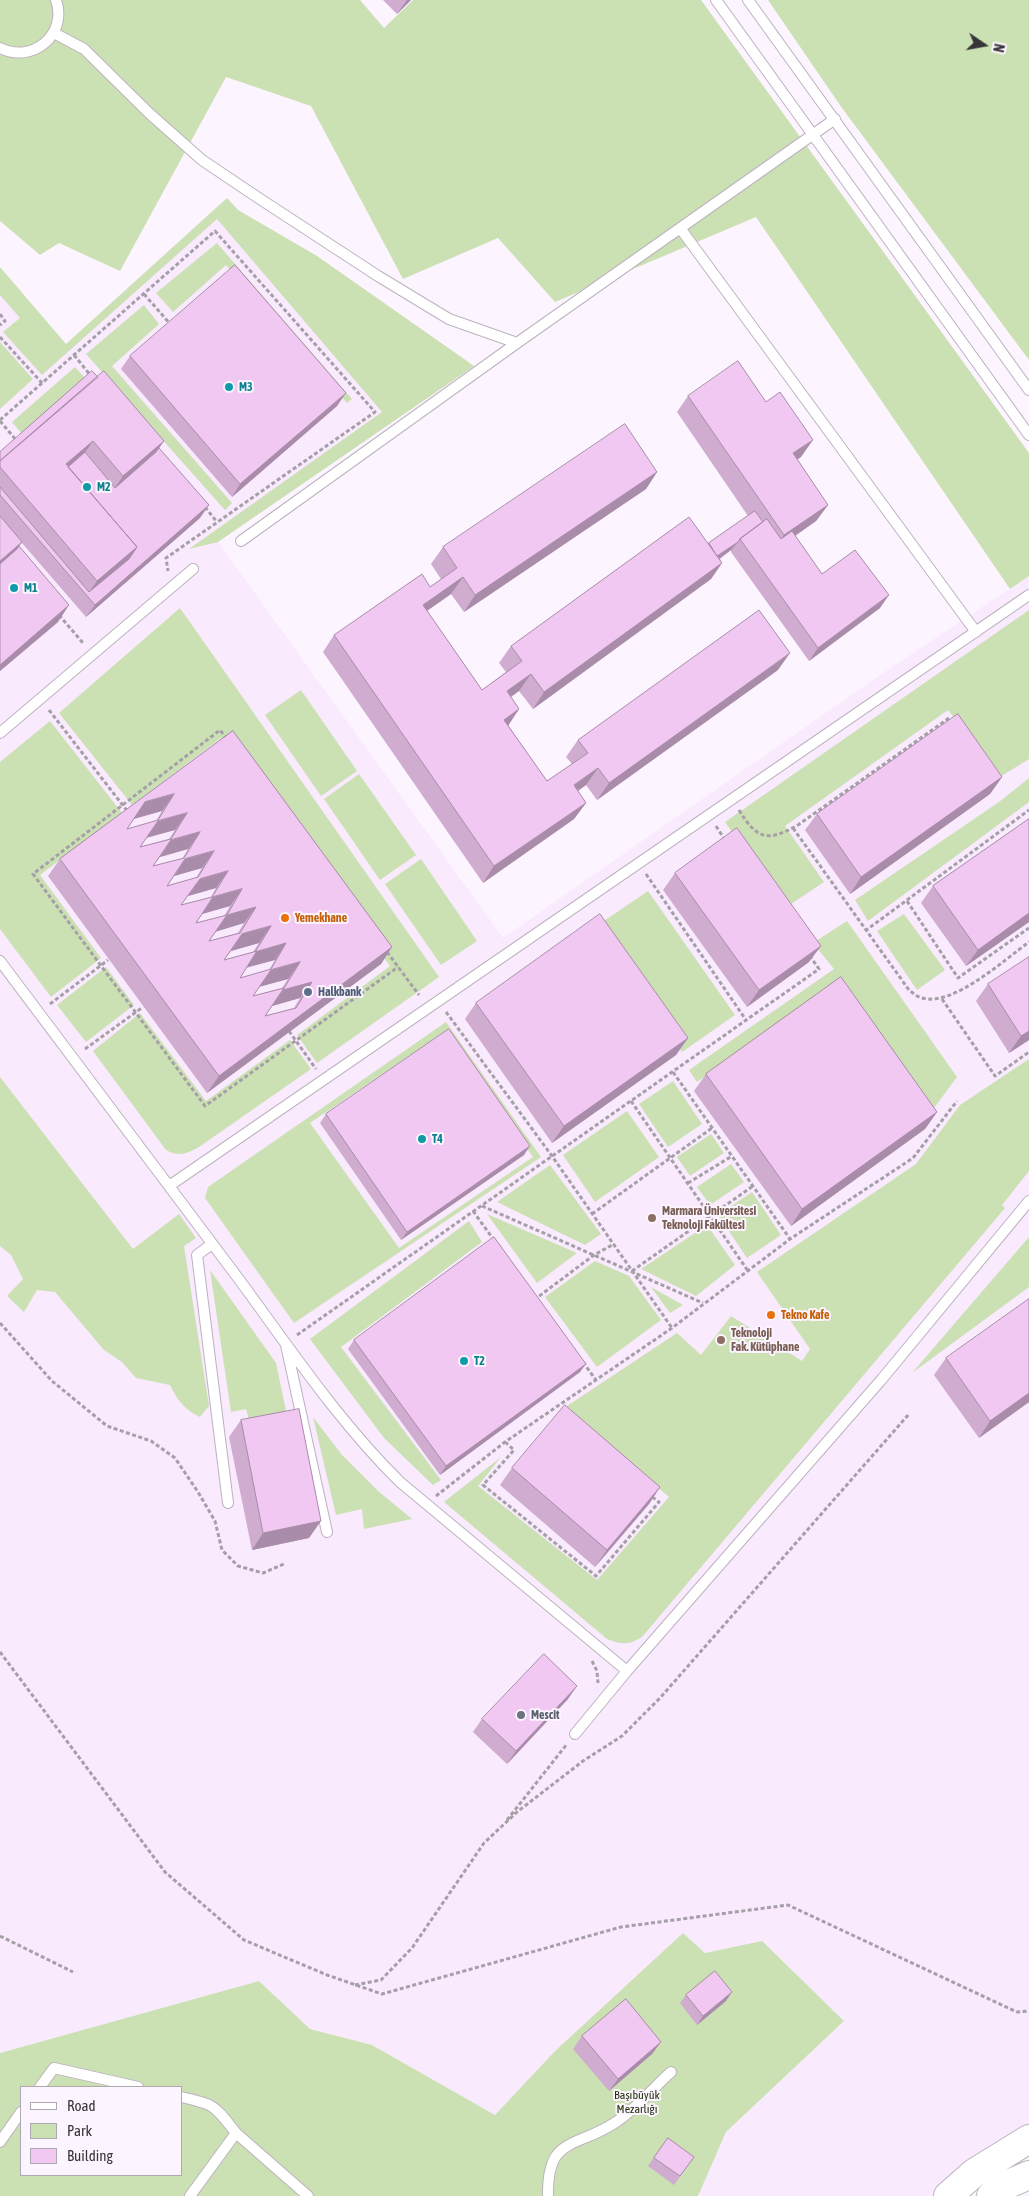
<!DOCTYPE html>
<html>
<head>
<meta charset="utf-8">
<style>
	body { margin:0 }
	#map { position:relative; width:1029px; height:2196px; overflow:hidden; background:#fcf4ff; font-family:"Asap Condensed",sans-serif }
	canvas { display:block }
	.legend { position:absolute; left:20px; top:2086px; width:162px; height:90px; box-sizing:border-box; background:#fcf4ff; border:1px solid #aea8b0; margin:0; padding:6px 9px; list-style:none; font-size:15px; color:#38353a }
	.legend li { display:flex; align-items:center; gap:10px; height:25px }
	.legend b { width:25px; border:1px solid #aea8b0 }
	.north { position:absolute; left:959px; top:20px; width:50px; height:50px; -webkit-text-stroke:4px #fcf4ff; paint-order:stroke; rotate:102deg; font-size:14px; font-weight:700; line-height:20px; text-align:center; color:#38353a }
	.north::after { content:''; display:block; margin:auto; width:18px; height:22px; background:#38353a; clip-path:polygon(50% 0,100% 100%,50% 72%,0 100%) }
</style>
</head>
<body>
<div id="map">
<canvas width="1029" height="2196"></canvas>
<ul class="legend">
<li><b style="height:6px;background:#fff"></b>Road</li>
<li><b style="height:14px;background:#cce1b3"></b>Park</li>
<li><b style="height:14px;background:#f1c8f2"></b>Building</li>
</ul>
<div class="north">N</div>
</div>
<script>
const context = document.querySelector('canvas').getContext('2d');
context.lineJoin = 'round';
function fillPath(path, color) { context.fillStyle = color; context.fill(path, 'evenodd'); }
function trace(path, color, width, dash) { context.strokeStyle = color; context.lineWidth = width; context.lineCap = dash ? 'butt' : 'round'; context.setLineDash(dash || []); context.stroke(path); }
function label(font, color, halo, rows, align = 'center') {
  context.font = font + ' "Asap Condensed",sans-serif'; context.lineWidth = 4; context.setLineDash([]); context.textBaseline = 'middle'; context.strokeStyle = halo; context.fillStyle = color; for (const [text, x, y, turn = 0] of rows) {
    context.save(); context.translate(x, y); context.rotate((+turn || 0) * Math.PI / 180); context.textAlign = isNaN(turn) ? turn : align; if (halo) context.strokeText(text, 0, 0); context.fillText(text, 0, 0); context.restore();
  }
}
fillPath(new Path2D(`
	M227,198L238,210L317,256L474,366L218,542L503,938L883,673L1029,576V2135L956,2176L932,2196H698L726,2132L844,2021L762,1942L705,1953L683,1933L555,2051L495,2115L372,2045L310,2029L259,1981L0,2053V267L66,344Z`), '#f9eafe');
fillPath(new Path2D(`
	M0,0H360L384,28L413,0H701L1029,453V576L1010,589L756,217L555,302L498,238L403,279L311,106L226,77L120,271L59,243L40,255L0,221Z
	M768,0H1029V360L842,108Z
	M227,198L238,210L317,256L474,366L218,542L189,549L382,412L217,219L42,375L3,332L20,318L0,295V267L66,344Z
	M217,243L352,399L347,403L226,265L173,312L156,293Z
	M144,305L159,324L112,366L232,503L225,510L86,354Z
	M0,342L33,379L0,409Z
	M75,367L85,378L22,434L12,422Z
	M180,608L439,977L317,1063L297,1035L390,966L221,738L132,805L59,713Z
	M1029,610V759L1000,777L948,710L785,826L824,882L785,908L725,822Z
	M301,690L357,771L321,796L265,715Z
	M50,721L122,813L40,875L101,958L51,997L0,929V762Z
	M359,774L416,855L380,880L324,799Z
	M1029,778V802L868,921L855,900L999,802Z
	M421,859L477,941L441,965L385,884Z
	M648,891L735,1015L682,1052L595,927Z
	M904,914L945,970L917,990L877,931Z
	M847,921L957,1077L925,1120L829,987L697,1082L689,1070L834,969L813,943Z
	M106,967L134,1005L86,1042L57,1005Z
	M140,1013L206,1101L290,1040L311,1069L199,1147C187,1154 178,1157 166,1150L93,1051Z
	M446,1022L541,1157L294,1323L205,1198L208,1187ZM444,1032L533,1157L399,1248L310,1123Z
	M1029,1059V1171L1002,1205L1005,1208L642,1637C629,1645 622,1645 607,1639L444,1502L501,1457L478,1486L597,1580L669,1497L564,1408L677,1333L701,1355L731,1316L802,1361L810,1349L757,1272L916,1164L960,1105Z
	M0,1077L133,1249L179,1214L196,1238L184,1246L209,1406L200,1417C184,1409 178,1401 170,1385L136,1378L122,1362L104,1350L55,1292L37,1290L24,1312L7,1296L23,1279L11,1255L0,1246Z
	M673,1081L702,1124L668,1147L639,1104Z
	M627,1111L659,1157L595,1202L563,1155Z
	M711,1134L724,1153L690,1176L677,1157Z
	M731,1164L744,1182L710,1205L697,1187Z
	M550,1165L601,1234L585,1245L497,1202Z
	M752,1192L781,1235L747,1258L718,1215Z
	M487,1214L577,1253L537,1283Z
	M469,1221L482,1242L341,1347L441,1480L433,1485L384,1438L310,1339Z
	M707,1225L735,1265L696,1296L641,1269Z
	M1029,1237V1287L912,1373Z
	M595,1261L629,1276L661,1320L597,1367L545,1297Z
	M210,1270L276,1363L288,1420L251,1427L246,1409L231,1412Z
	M651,1287L683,1305L670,1313Z
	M313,1417L342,1455L378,1491L412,1519L364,1529L362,1509L336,1515Z
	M683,1933L705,1953L762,1941L844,2021L726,2132L698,2196H0V2053L259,1981L310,2029L372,2045L495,2115L555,2051ZM21,2087H181V2175H21Z`), '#cce1b3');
const service = new Path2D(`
	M716,0L1029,435
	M748,0L1029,390
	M54,33L84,49L150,114L202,160L257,197L378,276L449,319L517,343
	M0,48C32,64 68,35 56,0
	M680,228L976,632
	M241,541L517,343L835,119
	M0,733L193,569
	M0,961C80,1066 159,1172 238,1278C289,1347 338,1421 400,1482L627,1671L882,1379L1029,1201
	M169,1186L1029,595
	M212,1244L197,1255L228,1503
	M286,1345L327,1532
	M575,1734L627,1671
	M40,2087L54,2068L138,2087
	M181,2097C216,2105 214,2105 236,2133
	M0,2142L21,2112
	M190,2196L236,2133L308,2196
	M548,2196C547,2135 576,2149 616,2122C636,2109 653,2088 671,2072`);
const primary = new Path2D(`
	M948,2196L974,2173L1029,2139
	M991,2196L999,2188L1029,2175`);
trace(service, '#bcb3bf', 12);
trace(primary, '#bcb3bf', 30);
trace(new Path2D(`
	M144,294L171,325
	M0,314L5,321L0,325
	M0,337L42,383
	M74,355L91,376
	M0,420L215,231L375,412L166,558L168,571
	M0,421L17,441
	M205,507L217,522
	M59,615L83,643
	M49,710L128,812
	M227,739L220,730L33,874L205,1106L398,967
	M739,810C757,840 768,842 798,825L949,718
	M716,826L725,840
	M793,828L909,990C913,993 917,997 922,998C953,1007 1004,960 1029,942
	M646,874L746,1020
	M907,901L958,978L1029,928
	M865,931L1029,810
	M387,952L419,995
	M942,999L995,1076L1029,1052
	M50,1004L108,960
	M446,1012L552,1156L672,1328
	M289,1031L316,1069
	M85,1049L143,1007
	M673,1072L790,1239
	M631,1101L748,1271
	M688,1183L732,1156
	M482,1206L703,1303
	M473,1211L494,1240
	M592,1214L712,1128
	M632,1271L753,1186
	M534,1300L594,1255L614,1244
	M0,1323L52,1381L107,1426L151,1441L175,1458L198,1492L215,1521L222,1550L238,1566L263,1573L284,1564
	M297,1335L819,969L810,956
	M583,1362L596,1380
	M505,1442L514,1450L483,1485L596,1576L659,1502L651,1496
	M436,1496L505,1442L672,1328L790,1239L913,1158L957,1101
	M0,1652L165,1872L244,1940L327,1975L382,1994L621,1927L788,1905L1017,2012L1029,2011
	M592,1661L597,1671L598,1683
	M507,1820L567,1744
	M0,1936L73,1972
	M355,1985L381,1980L412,1948L484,1843L517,1812L583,1761L622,1736L660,1698L909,1414`), '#a59fa7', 3, [4, 2.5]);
trace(service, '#fff', 10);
trace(primary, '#fff', 28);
fillPath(new Path2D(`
	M383,0H411L397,14Z
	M130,356L337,406L232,497L121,369Z
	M98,377L164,441L159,448L200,518L86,617L22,543L19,546L58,622L0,671V452Z
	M688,396L801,457L797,459L828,505L816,521L795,536L822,574L880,608L809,661L731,552V550L720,559L722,563L711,579L533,709L519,691L511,697L519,709L508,725L547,781L572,764L566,757L578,740L778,670L597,800L586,785L578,791L586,803L574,819L483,883L323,652L334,635L430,587L441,579L431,564L443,547L657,472L646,489L464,612L451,594L427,611L482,690L506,672L499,663L511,646L709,543L748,516L677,412Z
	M233,731L392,947L381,964L207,1093L48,876L60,859ZM162,811L156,821L127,829L134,819ZM175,830L169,839L140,847L147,837ZM188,849L182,859L153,866L160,857ZM202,868L196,878L167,886L174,876ZM216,888L211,897L181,905L188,896ZM230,906L224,916L196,923L202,914ZM244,923L238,933L209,941L216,931ZM259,943L253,952L224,960L231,951ZM275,960L269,970L240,978L246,968ZM288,979L282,988L253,996L260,986ZM300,998L294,1008L265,1016L272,1006Z
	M1002,777L990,794L850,894L805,830L817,814Z
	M1029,819V922L966,966L921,903L933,886Z
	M675,873L809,962L747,1007L663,890Z
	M988,984L1029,1040L1009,1053L976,1001Z
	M476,1003L688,1038L676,1055L552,1143L465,1019Z
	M706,1074L937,1112L925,1129L791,1226L694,1091Z
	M326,1114L524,1155L401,1240L320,1123Z
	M354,1340L580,1372L440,1475L348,1349Z
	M946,1358L1029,1402L979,1438L934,1375Z
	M241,1420L309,1538L252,1550L229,1437Z
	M512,1468L660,1487L649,1504L595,1567L500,1485Z
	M568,1699L507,1764L473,1732L482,1719Z
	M686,1995L726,2001L697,2025L680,2003Z
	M582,2036L661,2042L652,2054L609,2091L573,2049Z
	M668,2138L694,2157L674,2185L648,2166Z`), '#cfacd0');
fillPath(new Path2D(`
	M407,0H411L397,14Z
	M346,393L337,406L232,497L240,484Z
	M813,440L801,457L782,470L793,453Z
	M93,441L76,465L61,479L66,464Z
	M164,441L147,465L106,500L123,476Z
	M657,472L646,489L464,612L475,595Z
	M209,505L200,518L86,617L95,605Z
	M828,505L816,521L772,552L784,535Z
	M22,542L5,566L0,571V561Z
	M738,542L731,550L703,570L709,561Z
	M137,547L120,571L87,595L97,581Z
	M722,563L711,579L533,709L544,692Z
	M463,577L451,594L411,622L423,605Z
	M889,595L880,608L809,661L818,648Z
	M69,605L58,622L0,671V665Z
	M790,653L778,670L597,800L609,783Z
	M531,674L519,691L495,708L507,691Z
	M519,709L508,726L504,720Z
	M598,768L586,785L562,802L574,785Z
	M1002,777L990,794L850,894L861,877Z
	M174,794L162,811L133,819L145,802Z
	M586,803L574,819L483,883L494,866Z
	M187,813L175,830L146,838L158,821Z
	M200,832L188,849L160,857L171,840Z
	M214,851L202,868L174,876L185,859Z
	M228,871L216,888L188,896L200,879Z
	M242,889L230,906L202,914L213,897Z
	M256,907L244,923L215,932L227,915Z
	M1029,913V922L966,966L978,950Z
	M271,926L259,943L231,951L242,934Z
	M286,943L275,960L244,968L255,952Z
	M821,946L809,962L747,1007L759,990Z
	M392,947L381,964L207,1093L219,1076Z
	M300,962L288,979L259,987L271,970Z
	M312,982L300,998L272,1006L283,990Z
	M1029,1031V1040L1009,1053L1021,1036Z
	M688,1038L676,1055L552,1143L564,1126Z
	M937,1112L925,1129L791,1226L802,1209Z
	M530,1146L524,1155L401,1240L407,1232Z
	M586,1364L580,1372L440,1475L446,1466Z
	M1029,1393V1402L979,1438L990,1421Z
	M660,1487L649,1504L595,1567L607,1550Z
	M321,1521L309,1538L252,1550L263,1533Z
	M577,1686L568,1699L507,1764L516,1751Z
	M732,1992L726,2001L697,2025L703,2016Z
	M661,2042L652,2054L609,2091L618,2079Z`), '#a98ca9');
const building = new Path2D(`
	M235,265L346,393L240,484L130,356Z
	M738,361L766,402L780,392L813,440L793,453L828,505L784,535L688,396Z
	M92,371L98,377L0,461V452Z
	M104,371L164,441L123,476L93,441L66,464L137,547L97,581L0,467V461Z
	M625,424L657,472L475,595L463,577L423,605L482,690L522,661L511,646L689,517L722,563L544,692L531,674L507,691L519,709L504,720L547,781L588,753L578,740L759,610L790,653L609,783L598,768L574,785L586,803L494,866L334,635L422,574L430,587L457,568L443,547Z
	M159,448L209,505L95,605L0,495V487L89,592L129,559L137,547L68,467L85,452L115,488L156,452Z
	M755,511L763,522L740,539L738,542L717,556L709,543Z
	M0,516L22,542L0,561Z
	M767,519L781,539L792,531L822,574L855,550L889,595L818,648L740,539Z
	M19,546L69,605L0,665V564L17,549Z
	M958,714L1002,777L861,877L817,814Z
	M233,731L392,947L219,1076L60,859ZM174,794L158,820L127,829L145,802ZM187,813L171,839L140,847L158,821ZM200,832L184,858L153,866L171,840ZM214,851L198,877L167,886L185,859ZM228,871L212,897L181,905L200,879ZM242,889L227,915L256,907L240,933L209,941L227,915L196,923L213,897ZM271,926L255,952L286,943L271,969L240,978L257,951L224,960L242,934ZM300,962L283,990L312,982L296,1008L265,1016L284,988L253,996L271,970Z
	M1029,819V913L978,950L933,886Z
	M737,828L821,946L759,990L675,873Z
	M600,914L688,1038L564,1126L476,1003Z
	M1029,957V1031L1021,1036L988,984Z
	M841,977L937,1112L802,1209L706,1074Z
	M449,1029L530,1146L407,1232L326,1114Z
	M494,1237L586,1364L446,1466L354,1340Z
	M1029,1299V1393L990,1421L946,1358Z
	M565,1405L660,1487L607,1550L512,1468Z
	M299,1409L321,1521L263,1533L241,1420Z
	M544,1654L577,1686L516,1751L482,1719Z
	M715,1971L732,1992L703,2016L686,1995Z
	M626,1999L661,2042L618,2079L582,2036Z
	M668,2138L694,2157L680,2176L654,2158Z`);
fillPath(building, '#f1c8f2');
trace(building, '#a98ca9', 1);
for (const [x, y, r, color] of [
	[229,387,5,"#0f9aa8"],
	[87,487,5,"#0f9aa8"],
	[14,588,5,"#0f9aa8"],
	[285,918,5,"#e8710a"],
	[308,992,5,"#5c6f8a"],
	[422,1139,5,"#0f9aa8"],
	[652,1218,5,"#8d6e63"],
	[771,1315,5,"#e8710a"],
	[721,1340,5,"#8d6e63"],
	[464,1361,5,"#0f9aa8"],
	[521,1715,5,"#6b7280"]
]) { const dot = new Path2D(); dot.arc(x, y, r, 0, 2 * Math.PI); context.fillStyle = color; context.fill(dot); trace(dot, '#fcf4ff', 2); }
label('bold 12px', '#0d838f', '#fcf4ff', [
	["M3",239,387],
	["M2",97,487],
	["M1",24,588],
	["T4",432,1139],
	["T2",474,1361]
], 'left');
label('bold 12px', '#c56008', '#fcf4ff', [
	["Yemekhane",295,918],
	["Tekno Kafe",781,1315]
], 'left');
label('bold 12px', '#4e5e75', '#fcf4ff', [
	["Halkbank",318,992]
], 'left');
label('bold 12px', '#785e54', '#fcf4ff', [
	["Marmara Üniversitesi",662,1211],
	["Teknoloji Fakültesi",662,1225],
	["Teknoloji",731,1333],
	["Fak. Kütüphane",731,1347]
], 'left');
label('bold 12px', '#5b616d', '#fcf4ff', [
	["Mescit",531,1715]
], 'left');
label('12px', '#22300b', '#fcf4ff', [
	["Başıbüyük",637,2095],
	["Mezarlığı",637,2109]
]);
</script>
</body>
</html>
